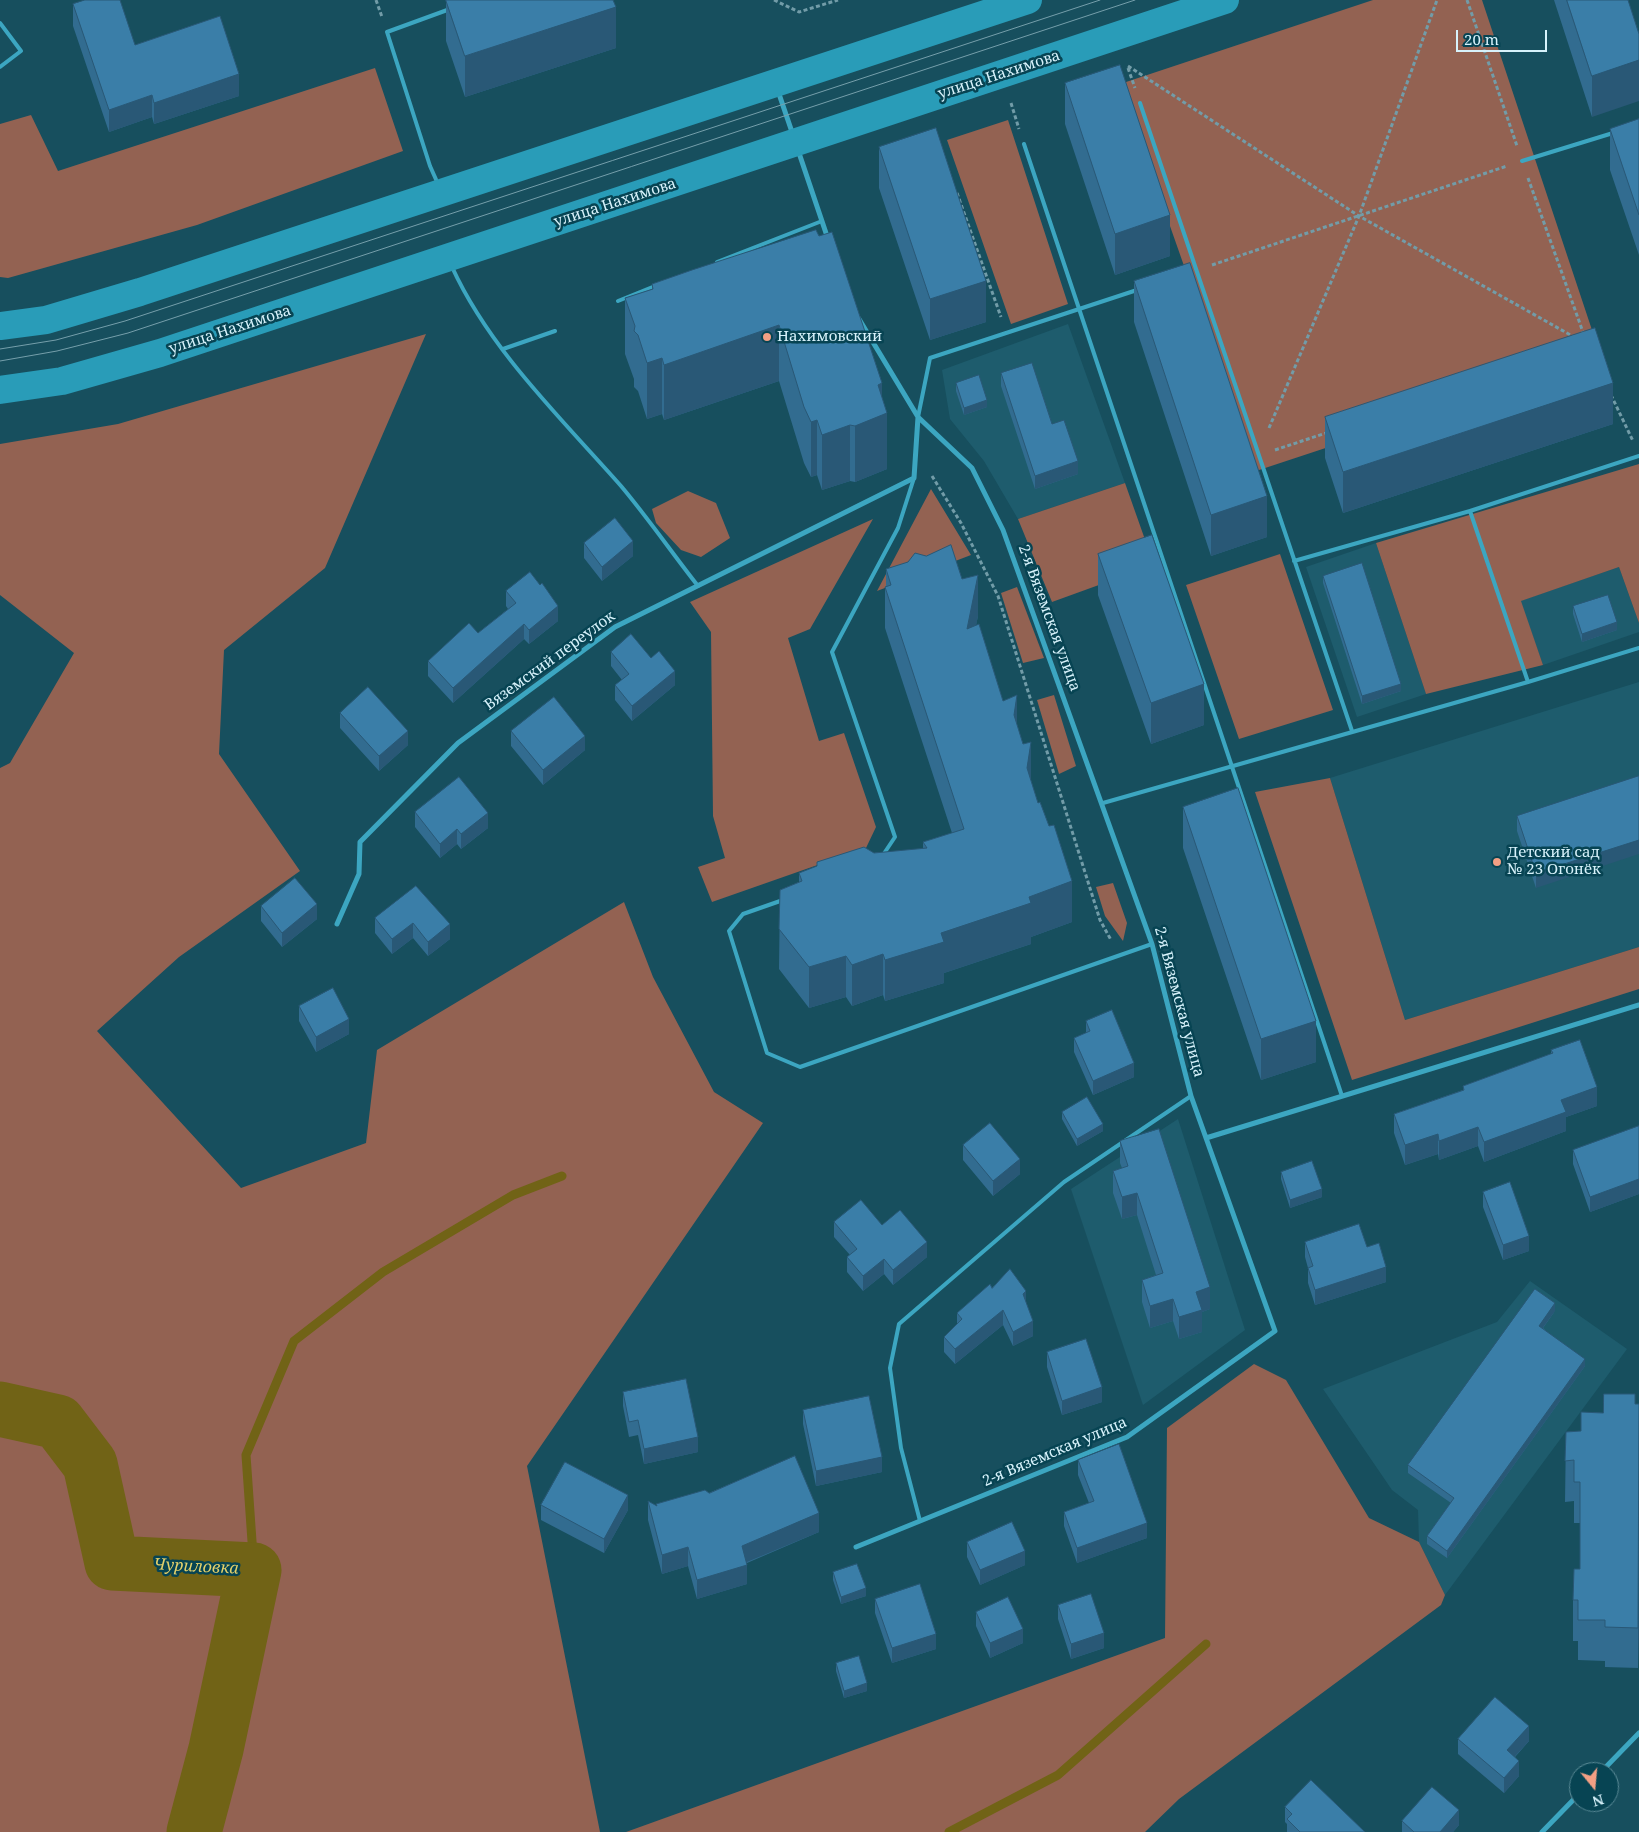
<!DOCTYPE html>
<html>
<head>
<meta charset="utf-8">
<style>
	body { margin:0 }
	#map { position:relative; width:1639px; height:1832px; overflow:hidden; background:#174f5e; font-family:"Noto Serif",serif }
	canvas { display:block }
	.north { position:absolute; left:1569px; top:1762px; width:50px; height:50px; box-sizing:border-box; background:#074453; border:1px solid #5a8a96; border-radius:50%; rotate:163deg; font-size:14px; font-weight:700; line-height:20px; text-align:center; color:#d7f2fb }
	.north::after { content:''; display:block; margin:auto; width:18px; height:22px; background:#f39f84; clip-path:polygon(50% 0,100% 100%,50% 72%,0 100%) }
	.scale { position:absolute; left:1456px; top:30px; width:91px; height:22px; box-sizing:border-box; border:2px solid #d7f2fb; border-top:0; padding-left:6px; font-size:15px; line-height:18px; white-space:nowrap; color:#d7f2fb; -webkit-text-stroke:4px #074453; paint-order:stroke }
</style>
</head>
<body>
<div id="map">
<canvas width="1639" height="1832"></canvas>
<div class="north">N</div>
<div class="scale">20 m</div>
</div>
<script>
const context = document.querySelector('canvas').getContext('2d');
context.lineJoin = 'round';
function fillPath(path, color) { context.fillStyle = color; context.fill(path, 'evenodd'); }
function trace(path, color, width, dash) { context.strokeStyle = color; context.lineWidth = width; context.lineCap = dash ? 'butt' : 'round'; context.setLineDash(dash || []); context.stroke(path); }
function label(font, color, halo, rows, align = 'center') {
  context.font = font + ' "Noto Serif",serif'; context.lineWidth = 5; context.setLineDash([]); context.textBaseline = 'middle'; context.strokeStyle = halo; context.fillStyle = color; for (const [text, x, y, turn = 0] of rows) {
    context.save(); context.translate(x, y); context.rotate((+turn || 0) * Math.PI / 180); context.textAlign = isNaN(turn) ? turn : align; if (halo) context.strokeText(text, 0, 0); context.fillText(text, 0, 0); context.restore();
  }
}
fillPath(new Path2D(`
	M1068,324L1125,483L1018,519L984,461L950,419L942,370Z
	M1376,543L1426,694L1357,717L1306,567Z
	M1619,567L1639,623V632L1543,665L1520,601Z
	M1639,682V947L1405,1020L1330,778Z
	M1178,1119L1245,1330L1143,1405L1071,1189Z
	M1530,1281L1627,1349L1445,1595L1419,1542L1418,1510L1392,1490L1323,1389L1497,1322Z`), '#1e5c6d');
fillPath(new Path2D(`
	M1373,0H1482L1601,357L1253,472L1183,263L1120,84Z
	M375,68L403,151L197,225L8,278L0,277V124L31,115L58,171Z
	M1008,120L1068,304L1011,324L947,140Z
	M426,334L325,568L224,650L219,754L300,871L179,957L97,1031L241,1188L366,1143L377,1050L624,902L653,977L714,1092L763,1123L527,1466L600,1832H0V768L10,763L74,653L0,595V444L118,424Z
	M1639,464V623L1619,567L1521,601L1543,665L1426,694L1376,543Z
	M1125,483L1154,565L1052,602L1018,519Z
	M931,489L971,555L877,591Z
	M688,491L716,503L730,538L701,557L681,550L656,523L652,509Z
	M873,519L810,629L788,638L819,741L844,733L876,827L866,848L712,902L698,867L725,858L713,816L711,632L690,602Z
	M1280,554L1333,710L1239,739L1186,585Z
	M1017,587L1044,658L1023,663L1001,593Z
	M1054,695L1076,766L1059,774L1037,700Z
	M1330,778L1405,1020L1639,947V989L1352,1080L1255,792Z
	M1113,883L1127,923L1123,941L1105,916L1096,887Z
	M1254,1364L1286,1380L1369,1518L1419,1542L1445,1595L1441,1605L1179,1799L1145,1832H626L1165,1638L1167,1428Z`), '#936252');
trace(new Path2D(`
	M254,1570L246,1455L294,1341L383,1272L513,1195L562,1176
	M949,1832L1058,1775L1206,1644`), '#716316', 9);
trace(new Path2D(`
	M0,1409L58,1422L90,1464L112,1563L254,1570L216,1749L194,1832`), '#716316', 55);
trace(new Path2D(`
	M376,0L382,17
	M774,0L799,12L838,0
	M1467,0L1517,146
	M1128,66L1359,216L1574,337
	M1128,68L1135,88
	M1011,103L1019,129
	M1528,178L1584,335
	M957,193L1001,317
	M1212,265L1507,166
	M1611,395L1633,441
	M1269,428L1359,216L1437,0
	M1275,450L1329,432
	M932,476L961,523L998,596L1100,920L1111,940`), '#729ca8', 3, [4, 2.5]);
trace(new Path2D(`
	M0,23L21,51L0,67
	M1140,103L1352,731
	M1024,144L1342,1096
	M1522,161L1613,133
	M438,184L430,166L387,32L450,9
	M717,262L822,221
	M452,267C490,350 561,418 621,486C648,518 672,553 698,586
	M618,301L655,286
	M503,349L555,331
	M918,417L930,358L1137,290
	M1470,511L1528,682
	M1294,561L1470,511L1639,456
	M1103,803L1528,682L1639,648
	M883,855L895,837L832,652L898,528L914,478
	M783,900L743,914L729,931L767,1053L800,1067L1152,944
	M920,1521L901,1448L890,1368L899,1324L1064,1182L1191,1096`), '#3ca6c1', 4);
trace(new Path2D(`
	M778,91L793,135
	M798,150L828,239
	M337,924L359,874L360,842L458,743L615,627L914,478L918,417
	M1206,1138L1639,1005
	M856,1547L1127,1437L1275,1331L1191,1096L1152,944L1003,530L972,468L918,417L859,319
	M1601,1772L1639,1733
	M1542,1832L1579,1794`), '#3ca6c1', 5);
trace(new Path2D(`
	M0,326L46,320L140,292L1028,0
	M0,390L62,381L160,353L1225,0`), '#299cb8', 28);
trace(new Path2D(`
	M0,349L56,340L125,321L1100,0
	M0,361L57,351L128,333L1135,0`), '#769fab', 1);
fillPath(new Path2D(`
	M446,0L616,48L465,97L446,41Z
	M1554,0H1628L1592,117Z
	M73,4L135,45L239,96L154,124L152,117L109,132L73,26Z
	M1065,83L1170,256L1115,275L1065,124Z
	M1639,119V255L1610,170V129Z
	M879,147L986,322L930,340L879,188Z
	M816,230L882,397L887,469L855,482L850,481L822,490L817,475L811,477L804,463L779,381L664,420L662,414L647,419L638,391L634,387V379L625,354V298L652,289V284Z
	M1134,281L1267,537L1211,556L1134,322Z
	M1001,373L1052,424L1078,474L1035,489L1001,386Z
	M956,383L987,407L964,415L956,391Z
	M1325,417L1613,424L1343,513L1325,458Z
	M584,543L633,556L602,581L584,558Z
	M1098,554L1204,725L1151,744L1098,595Z
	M886,569L962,579L978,616L976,625L1003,701L1017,725L1031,782L1072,922L1031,937V944L944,973V983L885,1001L883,995L852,1006L846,997L809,1008L779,969L780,890L799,882V873L817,866V862L874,853L923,849V842L952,833L885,628V587L886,586Z
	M1323,576L1401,691L1362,704L1323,583Z
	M506,591L558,621L529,644L524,639L453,703L428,676V661L478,633L508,609L506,606Z
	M1573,606L1617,630L1582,642L1573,614Z
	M611,652L651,658L675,685L632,721L615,700V685L622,680L611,666Z
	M340,713L408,745L379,771L340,728Z
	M511,731L585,750L543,785L511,746Z
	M1639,776L1536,888L1517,831V816Z
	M1183,807L1316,1062L1261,1080L1183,848Z
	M415,812L488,828L461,849L457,844L440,858L415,827Z
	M416,886L450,939L428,956L413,938L392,954L375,933V918Z
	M261,906L317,919L282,947L261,921Z
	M299,1006L349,1034L316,1052L299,1021Z
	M1086,1021L1134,1077L1093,1095L1074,1052V1038L1086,1033Z
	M1551,1050L1597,1106L1566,1117V1131L1484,1162L1478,1146L1439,1160L1438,1154L1405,1165L1394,1133V1114L1463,1090V1086L1551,1054Z
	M1062,1112L1103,1131L1077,1146L1062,1119Z
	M1639,1126V1194L1590,1212L1573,1164V1150Z
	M1120,1141L1210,1309L1202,1312V1332L1179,1339L1173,1321L1150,1328L1142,1302V1280L1156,1275L1137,1215L1122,1219L1113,1193V1171L1122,1168L1120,1163Z
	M963,1145L1020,1174L993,1196L963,1160Z
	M1281,1172L1322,1197L1290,1208L1281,1179Z
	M1483,1192L1529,1251L1503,1260L1483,1207Z
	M834,1222L882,1225L927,1257L893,1285L884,1274L863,1291L847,1272V1257L850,1255L834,1237Z
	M1305,1242L1367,1247L1386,1282L1315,1305L1308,1283V1268L1305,1257Z
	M992,1288L1026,1304L1033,1336L1013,1346L1003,1325L955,1364L944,1352V1337L957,1324V1313Z
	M1555,1311L1543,1328L1585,1366L1447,1558L1427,1544V1536L1451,1503L1408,1473V1465Z
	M1047,1352L1102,1402L1062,1415L1047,1367Z
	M623,1392L698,1452L644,1464L638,1435L629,1437L623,1406Z
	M1635,1404H1639L1638,1668L1605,1667V1661L1578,1660V1641H1573V1600L1580,1569V1523H1574V1501L1565,1502L1566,1432L1581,1431V1412L1603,1413Z
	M803,1410L882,1472L816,1486L803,1424Z
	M1078,1460L1147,1538L1077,1563L1064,1526V1512L1089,1503L1078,1475Z
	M709,1493L819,1532L747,1563V1584L697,1599L688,1566L662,1574L648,1520V1501L656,1506Z
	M541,1505L628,1510L604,1553L541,1520Z
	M967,1542L1025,1565L980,1585L967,1557Z
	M833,1572L866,1596L841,1604L833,1580Z
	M875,1599L936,1649L892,1663L875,1613Z
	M1058,1605L1104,1648L1071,1659L1058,1619Z
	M976,1612L1023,1643L990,1658L976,1626Z
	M836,1663L867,1691L844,1698L836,1671Z
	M1458,1739L1529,1741L1515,1757L1519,1776L1504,1793L1458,1754Z
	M1285,1807L1365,1832H1287V1824L1285,1822Z
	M1402,1821L1459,1825L1453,1832H1402Z`), '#326c90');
fillPath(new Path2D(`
	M616,7V48L465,97V56Z
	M1639,60V101L1592,117V76Z
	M239,74V96L154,124V103Z
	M152,95V117L109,132V110Z
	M1170,215V256L1115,275V234Z
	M986,281V322L930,340V299Z
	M779,325V381L664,420V365Z
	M662,358V414L647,419V363Z
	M882,383V415L887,413V469L855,482V426L878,385Z
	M1613,383V424L1343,513V472Z
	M987,400V407L964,415V408Z
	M817,420V475L811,477V422Z
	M850,425V481L822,490V435Z
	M1078,461V474L1035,489V476Z
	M1267,496V537L1211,556V515Z
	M633,541V556L602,581V567Z
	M978,575V616L967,670V629Z
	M558,606V621L529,644V630Z
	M1617,622V630L1582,642V634Z
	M524,624V639L453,703V688Z
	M675,671V685L632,721V706Z
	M1204,684V725L1151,744V703Z
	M1401,684V691L1362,704V696Z
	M1017,695V736L1014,715Z
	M408,731V745L379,771V756Z
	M585,736V750L543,785V770Z
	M1031,742V782L1027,768Z
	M488,813V828L461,849V834Z
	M457,829V844L440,858V844Z
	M1639,840V854L1536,888V873Z
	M1072,881V922L1031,937V944L944,973V983L885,1001V960L941,933L1029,897Z
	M317,904V919L282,947V933Z
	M413,923V938L392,954V939Z
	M450,924V939L428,956V942Z
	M883,954V995L852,1006V965Z
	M846,956V997L809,1008V967Z
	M349,1019V1034L316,1052V1037Z
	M1316,1021V1062L1261,1080V1039Z
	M1134,1063V1077L1093,1095V1081Z
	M1597,1087V1106L1566,1117V1131L1484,1162V1142L1561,1100Z
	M1103,1124V1131L1077,1146V1139Z
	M1478,1127V1146L1439,1160V1141Z
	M1438,1134V1154L1405,1165V1145Z
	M1020,1159V1174L993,1196V1181Z
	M1639,1179V1194L1590,1212V1197Z
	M1322,1189V1197L1290,1208V1200Z
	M1137,1193V1215L1122,1219V1197Z
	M1529,1236V1251L1503,1260V1245Z
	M927,1242V1257L893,1285V1270Z
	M884,1259V1274L863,1291V1276Z
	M1386,1267V1282L1315,1305V1290Z
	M1210,1287V1309L1202,1312V1332L1179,1339V1317L1196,1292Z
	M1026,1291V1306L1023,1294Z
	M1173,1299V1321L1150,1328V1306Z
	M1555,1303V1311L1539,1333V1326Z
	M1003,1310V1325L955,1364V1349Z
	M1033,1321V1336L1013,1346V1332Z
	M1585,1359V1366L1447,1558V1551Z
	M1102,1387V1402L1062,1415V1401Z
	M698,1437V1452L644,1464V1449Z
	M882,1457V1472L816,1486V1471Z
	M628,1495V1510L604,1553V1539Z
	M819,1513V1532L742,1564V1546Z
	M1147,1523V1538L1077,1563V1548Z
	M688,1547V1566L662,1574V1555Z
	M1025,1551V1565L980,1585V1570Z
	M747,1565V1584L697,1599V1580Z
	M866,1588V1596L841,1604V1597Z
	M1639,1597V1638L1638,1668V1628Z
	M1023,1629V1643L990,1658V1643Z
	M1104,1633V1648L1071,1659V1644Z
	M936,1634V1649L892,1663V1648Z
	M867,1683V1691L844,1698V1691Z
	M1529,1726V1741L1507,1765V1750Z
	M1519,1761V1776L1504,1793V1778Z
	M1459,1810V1825L1453,1832H1440Z`), '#295876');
const building = new Path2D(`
	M85,0H120L135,45L220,16L239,74L154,103L152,95L109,110L73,4Z
	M446,0H613L616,7L465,56Z
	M1567,0H1628L1639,34V60L1592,76Z
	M1120,65L1170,215L1115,234L1065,83Z
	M1639,119V215L1610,129Z
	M936,128L986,281L930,299L879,147Z
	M816,230L819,236L832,232L882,383L878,385L887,413L855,426L850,425L822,435L817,420L811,422L804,407L779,325L664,365L662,358L647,363L638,335L634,331L635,326L625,298L653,289L652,284L692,270Z
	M1190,263L1267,496L1211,515L1134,281Z
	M1595,328L1613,383L1343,472L1325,417Z
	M1032,363L1052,424L1064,420L1078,461L1035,476L1001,373Z
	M979,375L987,400L964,408L956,383Z
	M615,518L633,541L602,567L584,543Z
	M1152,535L1204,684L1151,703L1098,554Z
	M951,545L962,579L978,575L967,629L979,624L1003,701L1017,695L1014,715L1023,744L1031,742L1027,768L1038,803L1040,802L1049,826L1054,825L1072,881L1029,897L1031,903L941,933L944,942L885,960L883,954L852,965L846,956L809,967L779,929L780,890L802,881L799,873L817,866V862L864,847L874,853L927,848L923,842L964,829L885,587L891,585L886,569L908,562L915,553L926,556Z
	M1362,563L1401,684L1362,696L1323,576Z
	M530,572L540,585L542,583L558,606L529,630L524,624L453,688L428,661L469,623L478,633L516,603L506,591Z
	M1608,595L1617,622L1582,634L1573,606Z
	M631,634L651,658L659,651L675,671L632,706L615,685L629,674L611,652Z
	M368,687L408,731L379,756L340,713Z
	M554,697L585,736L543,770L511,731Z
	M1639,776V840L1536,873L1517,816Z
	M459,777L488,813L461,834L457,829L440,844L415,812Z
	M1238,788L1316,1021L1261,1039L1183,807Z
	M295,878L317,904L282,933L261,906Z
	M416,886L450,924L428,942L413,923L392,939L375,918Z
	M333,988L349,1019L316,1037L299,1006Z
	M1112,1010L1134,1063L1093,1081L1074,1038L1090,1031L1086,1021Z
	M1580,1040L1597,1087L1561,1100L1566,1112L1484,1142L1478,1127L1439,1141L1438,1134L1405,1145L1394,1114L1464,1090L1463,1086L1553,1053L1551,1050Z
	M1087,1097L1103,1124L1077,1139L1062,1112Z
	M990,1123L1020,1159L993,1181L963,1145Z
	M1639,1126V1179L1590,1197L1573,1150Z
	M1159,1129L1210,1287L1196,1292L1202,1310L1179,1317L1173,1299L1150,1306L1142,1280L1163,1273L1137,1193L1122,1197L1113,1171L1128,1166L1120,1141Z
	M1312,1161L1322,1189L1290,1200L1281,1172Z
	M1510,1182L1529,1236L1503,1245L1483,1192Z
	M861,1200L882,1225L900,1210L927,1242L893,1270L884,1259L863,1276L847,1257L857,1249L834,1222Z
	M1359,1224L1367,1247L1379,1243L1386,1267L1315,1290L1308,1268L1313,1266L1305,1242Z
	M1010,1269L1026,1291L1023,1294L1033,1321L1013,1332L1003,1310L955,1349L944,1337L962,1319L957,1313L990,1284L992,1288Z
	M1535,1289L1555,1303L1539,1326L1585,1359L1447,1551L1427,1536L1454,1498L1408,1465Z
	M1086,1339L1102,1387L1062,1401L1047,1352Z
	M686,1379L698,1437L644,1449L638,1420L629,1422L623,1392Z
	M1604,1394H1635V1404H1639L1638,1628L1605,1627V1620H1578V1600H1573L1574,1569H1580V1482H1574V1460L1565,1461L1566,1432L1581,1431V1412L1603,1413Z
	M869,1396L882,1457L816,1471L803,1410Z
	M1119,1444L1147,1523L1077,1548L1064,1512L1094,1501L1078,1460Z
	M795,1456L819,1513L742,1546L747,1565L697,1580L688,1547L662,1555L648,1501L657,1506L656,1504L705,1490L709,1493Z
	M565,1462L628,1495L604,1539L541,1505Z
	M1012,1522L1025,1551L980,1570L967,1542Z
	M857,1564L866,1588L841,1597L833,1572Z
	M920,1584L936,1634L892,1648L875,1599Z
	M1091,1594L1104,1633L1071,1644L1058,1605Z
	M1008,1597L1023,1629L990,1643L976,1612Z
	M859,1656L867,1683L844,1691L836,1663Z
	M1495,1697L1529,1726L1507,1750L1519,1761L1504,1778L1458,1739Z
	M1311,1780L1365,1832H1300L1287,1819L1292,1814L1285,1807Z
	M1432,1787L1459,1810L1440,1832H1414L1402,1821Z`);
fillPath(building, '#3a7ea8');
trace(building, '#295876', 1);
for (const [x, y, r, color] of [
	[767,337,5,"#f39f84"],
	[1497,862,5,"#f39f84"]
]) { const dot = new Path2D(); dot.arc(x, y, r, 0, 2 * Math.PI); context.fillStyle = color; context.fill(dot); trace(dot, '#074453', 2); }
label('15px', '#d7f2fb', '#074453', [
	["улица Нахимова",999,75,-18],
	["улица Нахимова",615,203,-18],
	["улица Нахимова",230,330,-18],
	["2-я Вяземская улица",1049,618,70],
	["Вяземский переулок",550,661,-36],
	["2-я Вяземская улица",1179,1002,75],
	["2-я Вяземская улица",1055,1452,-23]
]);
label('15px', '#d7f2fb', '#074453', [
	["Нахимовский",777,337],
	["Детский сад",1507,853],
	["№ 23 Огонёк",1507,870]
], 'left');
label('italic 16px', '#e4d16b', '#074453', [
	["Чуриловка",196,1567,3]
]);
</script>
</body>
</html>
